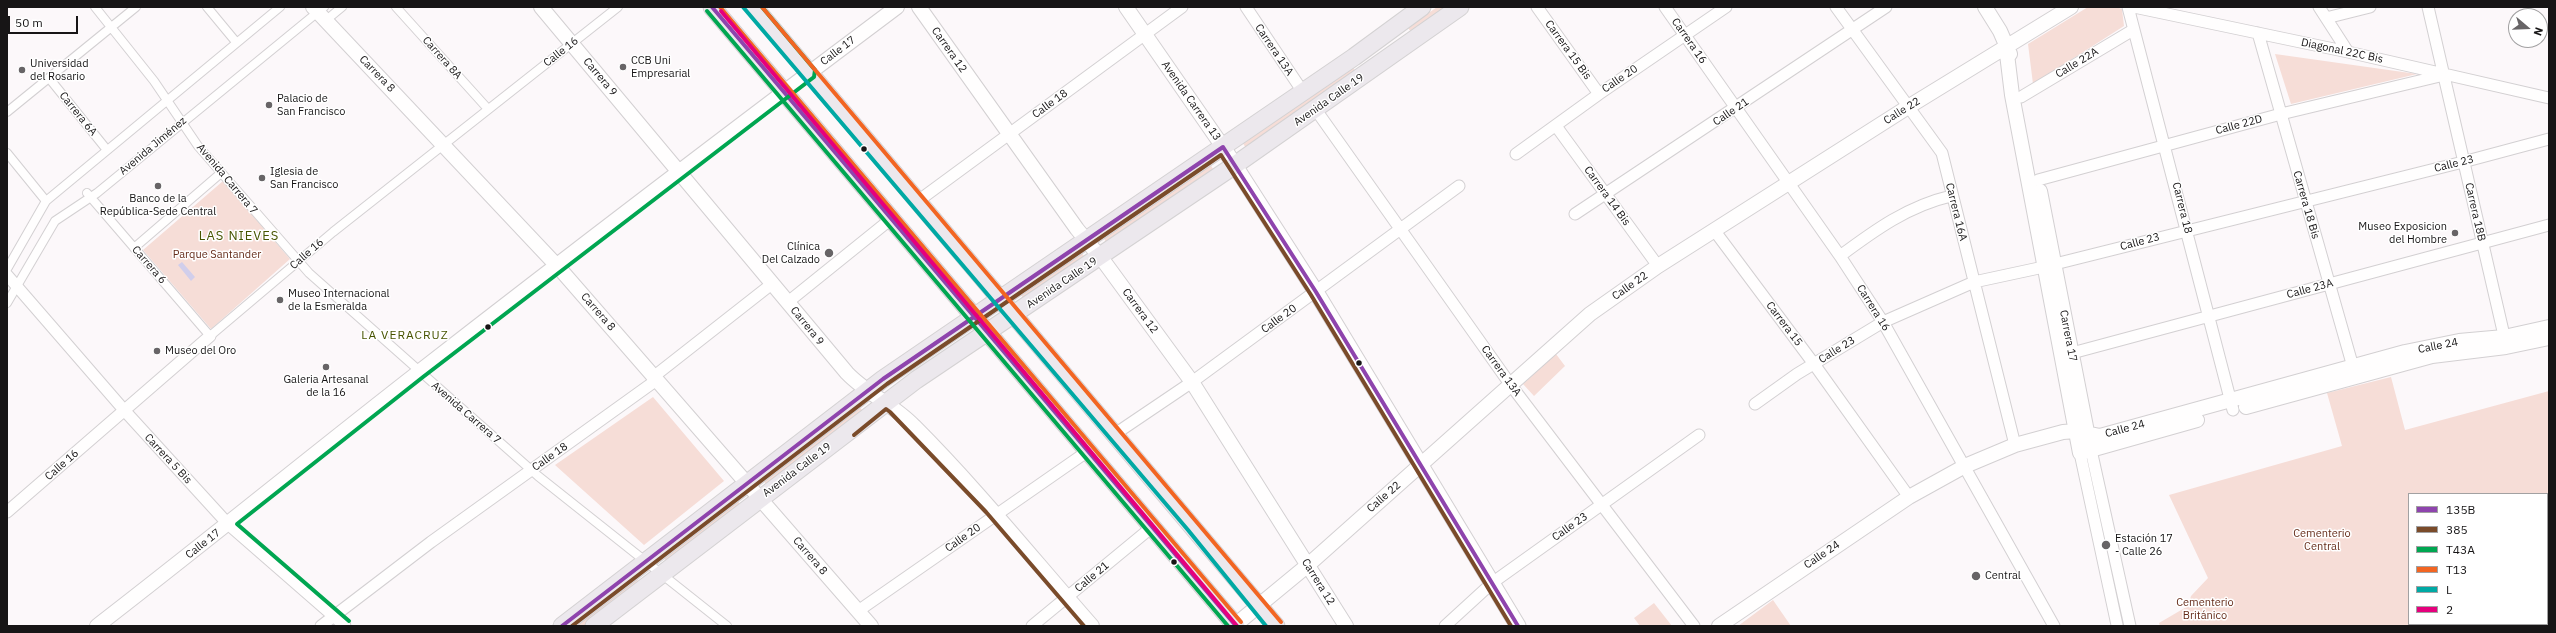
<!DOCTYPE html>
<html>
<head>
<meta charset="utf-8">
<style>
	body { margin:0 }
	#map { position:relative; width:2556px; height:633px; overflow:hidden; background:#fcf8fa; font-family:"IBM Plex Sans",sans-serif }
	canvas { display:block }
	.frame { position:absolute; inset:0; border:8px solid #171516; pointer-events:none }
	.legend { position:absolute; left:2408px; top:493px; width:140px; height:132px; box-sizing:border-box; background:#fff; border:1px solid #a2a1a2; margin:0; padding:5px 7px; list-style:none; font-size:12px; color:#171516 }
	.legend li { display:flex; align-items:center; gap:8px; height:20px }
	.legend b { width:20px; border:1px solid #a2a1a2 }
	.north { position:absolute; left:2508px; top:8px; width:40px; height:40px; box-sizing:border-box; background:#fff; border:1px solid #a2a1a2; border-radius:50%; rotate:109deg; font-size:11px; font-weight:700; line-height:16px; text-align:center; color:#171516 }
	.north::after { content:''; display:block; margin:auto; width:14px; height:18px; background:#676466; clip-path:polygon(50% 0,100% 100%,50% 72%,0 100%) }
	.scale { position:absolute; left:8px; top:16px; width:70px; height:18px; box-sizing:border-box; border:2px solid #171516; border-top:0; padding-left:5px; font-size:12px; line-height:14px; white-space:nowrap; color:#171516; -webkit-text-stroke:3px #fff; paint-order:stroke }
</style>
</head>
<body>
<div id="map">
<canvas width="2556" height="633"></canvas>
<div class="frame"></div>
<ul class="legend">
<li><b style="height:5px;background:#8e44ad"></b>135B</li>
<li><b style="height:5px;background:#7a4b2a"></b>385</li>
<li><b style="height:5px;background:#00a651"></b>T43A</li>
<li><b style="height:5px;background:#f26522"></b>T13</li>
<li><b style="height:5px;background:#00a9a4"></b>L</li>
<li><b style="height:5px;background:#e5007d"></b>2</li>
</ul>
<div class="north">N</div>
<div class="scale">50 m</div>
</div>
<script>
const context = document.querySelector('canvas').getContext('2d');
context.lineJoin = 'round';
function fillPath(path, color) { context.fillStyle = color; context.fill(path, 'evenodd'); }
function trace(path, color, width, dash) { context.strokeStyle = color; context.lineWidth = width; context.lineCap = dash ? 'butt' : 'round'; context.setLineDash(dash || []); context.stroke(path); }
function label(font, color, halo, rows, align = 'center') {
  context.font = font + ' "IBM Plex Sans",sans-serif'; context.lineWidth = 3; context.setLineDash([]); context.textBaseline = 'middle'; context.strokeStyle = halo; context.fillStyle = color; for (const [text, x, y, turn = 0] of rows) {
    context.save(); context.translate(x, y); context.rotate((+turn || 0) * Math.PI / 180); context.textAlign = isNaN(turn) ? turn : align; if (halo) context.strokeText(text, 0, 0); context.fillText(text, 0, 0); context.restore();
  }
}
fillPath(new Path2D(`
	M1437,7H1448L1412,33L1408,28Z
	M2088,7H2116L2122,9L2124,26L2033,84L2028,44Z
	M2275,54L2417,74L2291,104Z
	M1352,66L1356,72L1246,148L1242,142Z
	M1209,162L1213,169L1106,242L1103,237Z
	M223,181L290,259L211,329L143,250Z
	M1082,253L1085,258L1024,300L1021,295Z
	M1556,354L1565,366L1534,396L1523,384Z
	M2391,377L2405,430L2549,391V626H2160L2159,623L2188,606L2191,596L2208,578L2169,495L2342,446L2327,393ZM2409,494H2547V624H2409Z
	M653,397L724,481L644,545L555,465Z
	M857,404L862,410L766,484L761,478Z
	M736,499L741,505L668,563L662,556Z
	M635,577L640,583L585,626H572Z
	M1773,600L1791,626H1738Z
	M1654,603L1672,626H1640L1634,618Z`), '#f6ddd7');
fillPath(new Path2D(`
	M182,262L195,277L191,281L178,265Z`), '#d1ceeb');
const pedestrian = new Path2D(`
	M95,7L154,81L198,146L309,273L538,476L727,626
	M207,7L236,42
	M396,7L488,109
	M325,21L342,7
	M49,78L107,150
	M7,112L136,7
	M7,153L46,201
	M87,193L210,336L333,232L618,7
	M134,248L221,173
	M7,269L46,201L280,7
	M7,303L55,221L97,193L324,7`);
const minor = new Path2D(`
	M1246,7L1303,92
	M1537,7L1599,94
	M1665,7L1840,256L1883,322L2054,626
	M1836,7L1942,153L2015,445
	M2128,7L2233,410
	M2134,7L2348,52L2549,98
	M2319,7L2348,52
	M2428,7L2506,344
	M2326,18L2370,7
	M2258,33L2355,374
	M2021,97L2133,30
	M1316,110L1510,384L1694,626
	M1556,126L1658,266
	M1516,154L1599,94L1726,7
	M2038,180L2281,114L2440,76
	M918,201L1182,7
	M1575,214L1886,7
	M1714,230L1814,364L1909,497
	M1840,256C1875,230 1908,206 1951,196
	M7,275L124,410L228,524L345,626
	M788,302L891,219
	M2072,353L2549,225
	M1755,404L1797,374L1883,322L1974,282L2039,268L2463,162L2549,139
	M1115,434L1192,382L1459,186
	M2091,450L2130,626
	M2080,453L2117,625
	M7,512L210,336
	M858,611L1088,451
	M321,626L431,542L651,384L657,374L773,283
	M1032,626L1152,527
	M1445,626L1492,583L1699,435`);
const tertiary = new Path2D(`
	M313,7L560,269L871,626
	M541,7L847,373C867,394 894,405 914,426C977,489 1033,559 1092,626
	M919,7L1077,229L1105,263L1192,382L1346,626
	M1126,7L1223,147
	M1985,7L2000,31L2010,54
	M2006,46L2012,95L2080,453L2197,420
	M2040,191L2089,442
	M2246,407L2432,356L2506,347L2549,338
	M97,626C206,542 312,455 420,371C578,248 737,127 897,7
	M1234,626L1308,565L1590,314L1658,266L1908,107L2071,7
	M1719,626L1909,497L1965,466L2015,445L2063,432L2076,431L2100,436L2405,352L2459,341L2504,337L2549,327`);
const secondary = new Path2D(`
	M1223,147L1316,292L1518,626`);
const primary = new Path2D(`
	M712,7L1236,626
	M754,7L1276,626
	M562,626L883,379L1354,57L1422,7
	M594,626L916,380L1235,165L1460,7`);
trace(pedestrian, '#d3d0d2', 10);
trace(minor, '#d3d0d2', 13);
trace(tertiary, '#d3d0d2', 16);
trace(secondary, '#d3d0d2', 17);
trace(primary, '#d4d2d3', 19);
trace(pedestrian, '#fffefe', 8);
trace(minor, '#fffefe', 11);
trace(tertiary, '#fffefe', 14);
trace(secondary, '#fffefe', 15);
trace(primary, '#ece8ed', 17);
trace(new Path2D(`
	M712,7L1236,626
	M562,626L883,379L1223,147L1316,292L1518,626`), '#8e44ad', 4);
trace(new Path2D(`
	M854,435L886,409L890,412L986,512L1084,626
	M572,626L887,384L1221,155L1311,295L1511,626`), '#7a4b2a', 4);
trace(new Path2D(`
	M707,11L1228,626
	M349,621L237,524L423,377L814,77L815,70L762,7`), '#00a651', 4);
trace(new Path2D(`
	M720,7L1241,622
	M762,7L1281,622`), '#f26522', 4);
trace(new Path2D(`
	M743,7L1188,530L1266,626`), '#00a9a4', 4);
trace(new Path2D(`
	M721,11L1237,626`), '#e5007d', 4);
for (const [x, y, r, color] of [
	[623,67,4,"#676466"],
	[22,70,4,"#676466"],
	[269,105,4,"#676466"],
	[864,149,3.5,"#171516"],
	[262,178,4,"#676466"],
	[158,186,4,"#676466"],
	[2455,233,4,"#676466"],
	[829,253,5,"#676466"],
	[280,300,4,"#676466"],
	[488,327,3.5,"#171516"],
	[157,351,4,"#676466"],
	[1359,363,3.5,"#171516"],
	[326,367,4,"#676466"],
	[2106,545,5,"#676466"],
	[1174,562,3.5,"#171516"],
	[1976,576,5,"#676466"]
]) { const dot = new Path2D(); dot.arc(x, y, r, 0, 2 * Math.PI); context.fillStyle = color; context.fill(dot); trace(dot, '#fff', 1.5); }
label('11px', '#171516', '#fff', [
	["Carrera 16",1689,41,55],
	["Carrera 12",949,50,55],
	["Carrera 13A",1274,50,56],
	["Carrera 15 Bis",1568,50,54],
	["Calle 17",838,51,-37],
	["Diagonal 22C Bis",2342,51,12],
	["Calle 16",561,52,-38],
	["Carrera 8A",442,58,48],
	["Calle 22A",2077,63,-31],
	["Carrera 8",377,74,46],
	["Carrera 9",600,77,50],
	["Calle 20",1620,79,-34],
	["Avenida Calle 19",1329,100,-35],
	["Avenida Carrera 13",1191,101,55],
	["Calle 18",1050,104,-36],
	["Calle 22",1902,111,-32],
	["Calle 21",1731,112,-34],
	["Carrera 6A",78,114,51],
	["Calle 22D",2239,125,-15],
	["Avenida Jiménez",153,146,-40],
	["Calle 23",2454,164,-14],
	["Avenida Carrera 7",227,179,50],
	["Carrera 14 Bis",1607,196,54],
	["Carrera 18 Bis",2306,205,74],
	["Carrera 18",2182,208,76],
	["Carrera 16A",1956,212,76],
	["Carrera 18B",2475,212,77],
	["Calle 23",2140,242,-15],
	["Calle 16",307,254,-41],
	["Carrera 6",149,265,49],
	["Avenida Calle 19",1062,283,-34],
	["Calle 22",1630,286,-35],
	["Calle 23A",2310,289,-15],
	["Carrera 16",1873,308,58],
	["Carrera 12",1140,311,54],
	["Carrera 8",598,312,49],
	["Calle 20",1279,319,-36],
	["Carrera 15",1784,324,53],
	["Carrera 9",807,326,51],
	["Carrera 17",2068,336,79],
	["Calle 24",2438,346,-11],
	["Calle 23",1837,350,-32],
	["Carrera 13A",1501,371,54],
	["Avenida Carrera 7",466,413,41],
	["Calle 24",2125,429,-15],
	["Calle 18",550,457,-35],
	["Carrera 5 Bis",168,459,47],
	["Calle 16",62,465,-41],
	["Avenida Calle 19",797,470,-37],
	["Calle 22",1384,497,-41],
	["Calle 23",1570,527,-35],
	["Calle 20",963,538,-35],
	["Calle 17",203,544,-38],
	["Calle 24",1822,555,-34],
	["Carrera 8",810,556,49],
	["Calle 21",1092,577,-40],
	["Carrera 12",1318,582,58]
]);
label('11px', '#171516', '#fff', [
	["CCB Uni",631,61],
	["Empresarial",631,74],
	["Universidad",30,64],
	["del Rosario",30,77],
	["Palacio de",277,99],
	["San Francisco",277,112],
	["Iglesia de",270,172],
	["San Francisco",270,185],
	["Banco de la",158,199,"center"],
	["República-Sede Central",158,212,"center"],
	["Museo Exposicion",2447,227,"right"],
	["del Hombre",2447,240,"right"],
	["Clínica",820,247,"right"],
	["Del Calzado",820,260,"right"],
	["Museo Internacional",288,294],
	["de la Esmeralda",288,307],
	["Museo del Oro",165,351],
	["Galeria Artesanal",326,380,"center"],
	["de la 16",326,393,"center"],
	["Estación 17",2115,539],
	["- Calle 26",2115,552],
	["Central",1985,576]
], 'left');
label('11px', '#652c1a', '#fff', [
	["Parque Santander",217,255],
	["Cementerio",2322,534],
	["Central",2322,547],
	["Cementerio",2205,603],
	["Británico",2205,616]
]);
context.letterSpacing = '1px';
label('12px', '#475400', '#fff', [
	["LA VERACRUZ",405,336]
]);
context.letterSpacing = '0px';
context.letterSpacing = '1px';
label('13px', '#475400', '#fff', [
	["LAS NIEVES",239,236]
]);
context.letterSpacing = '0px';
</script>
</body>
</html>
